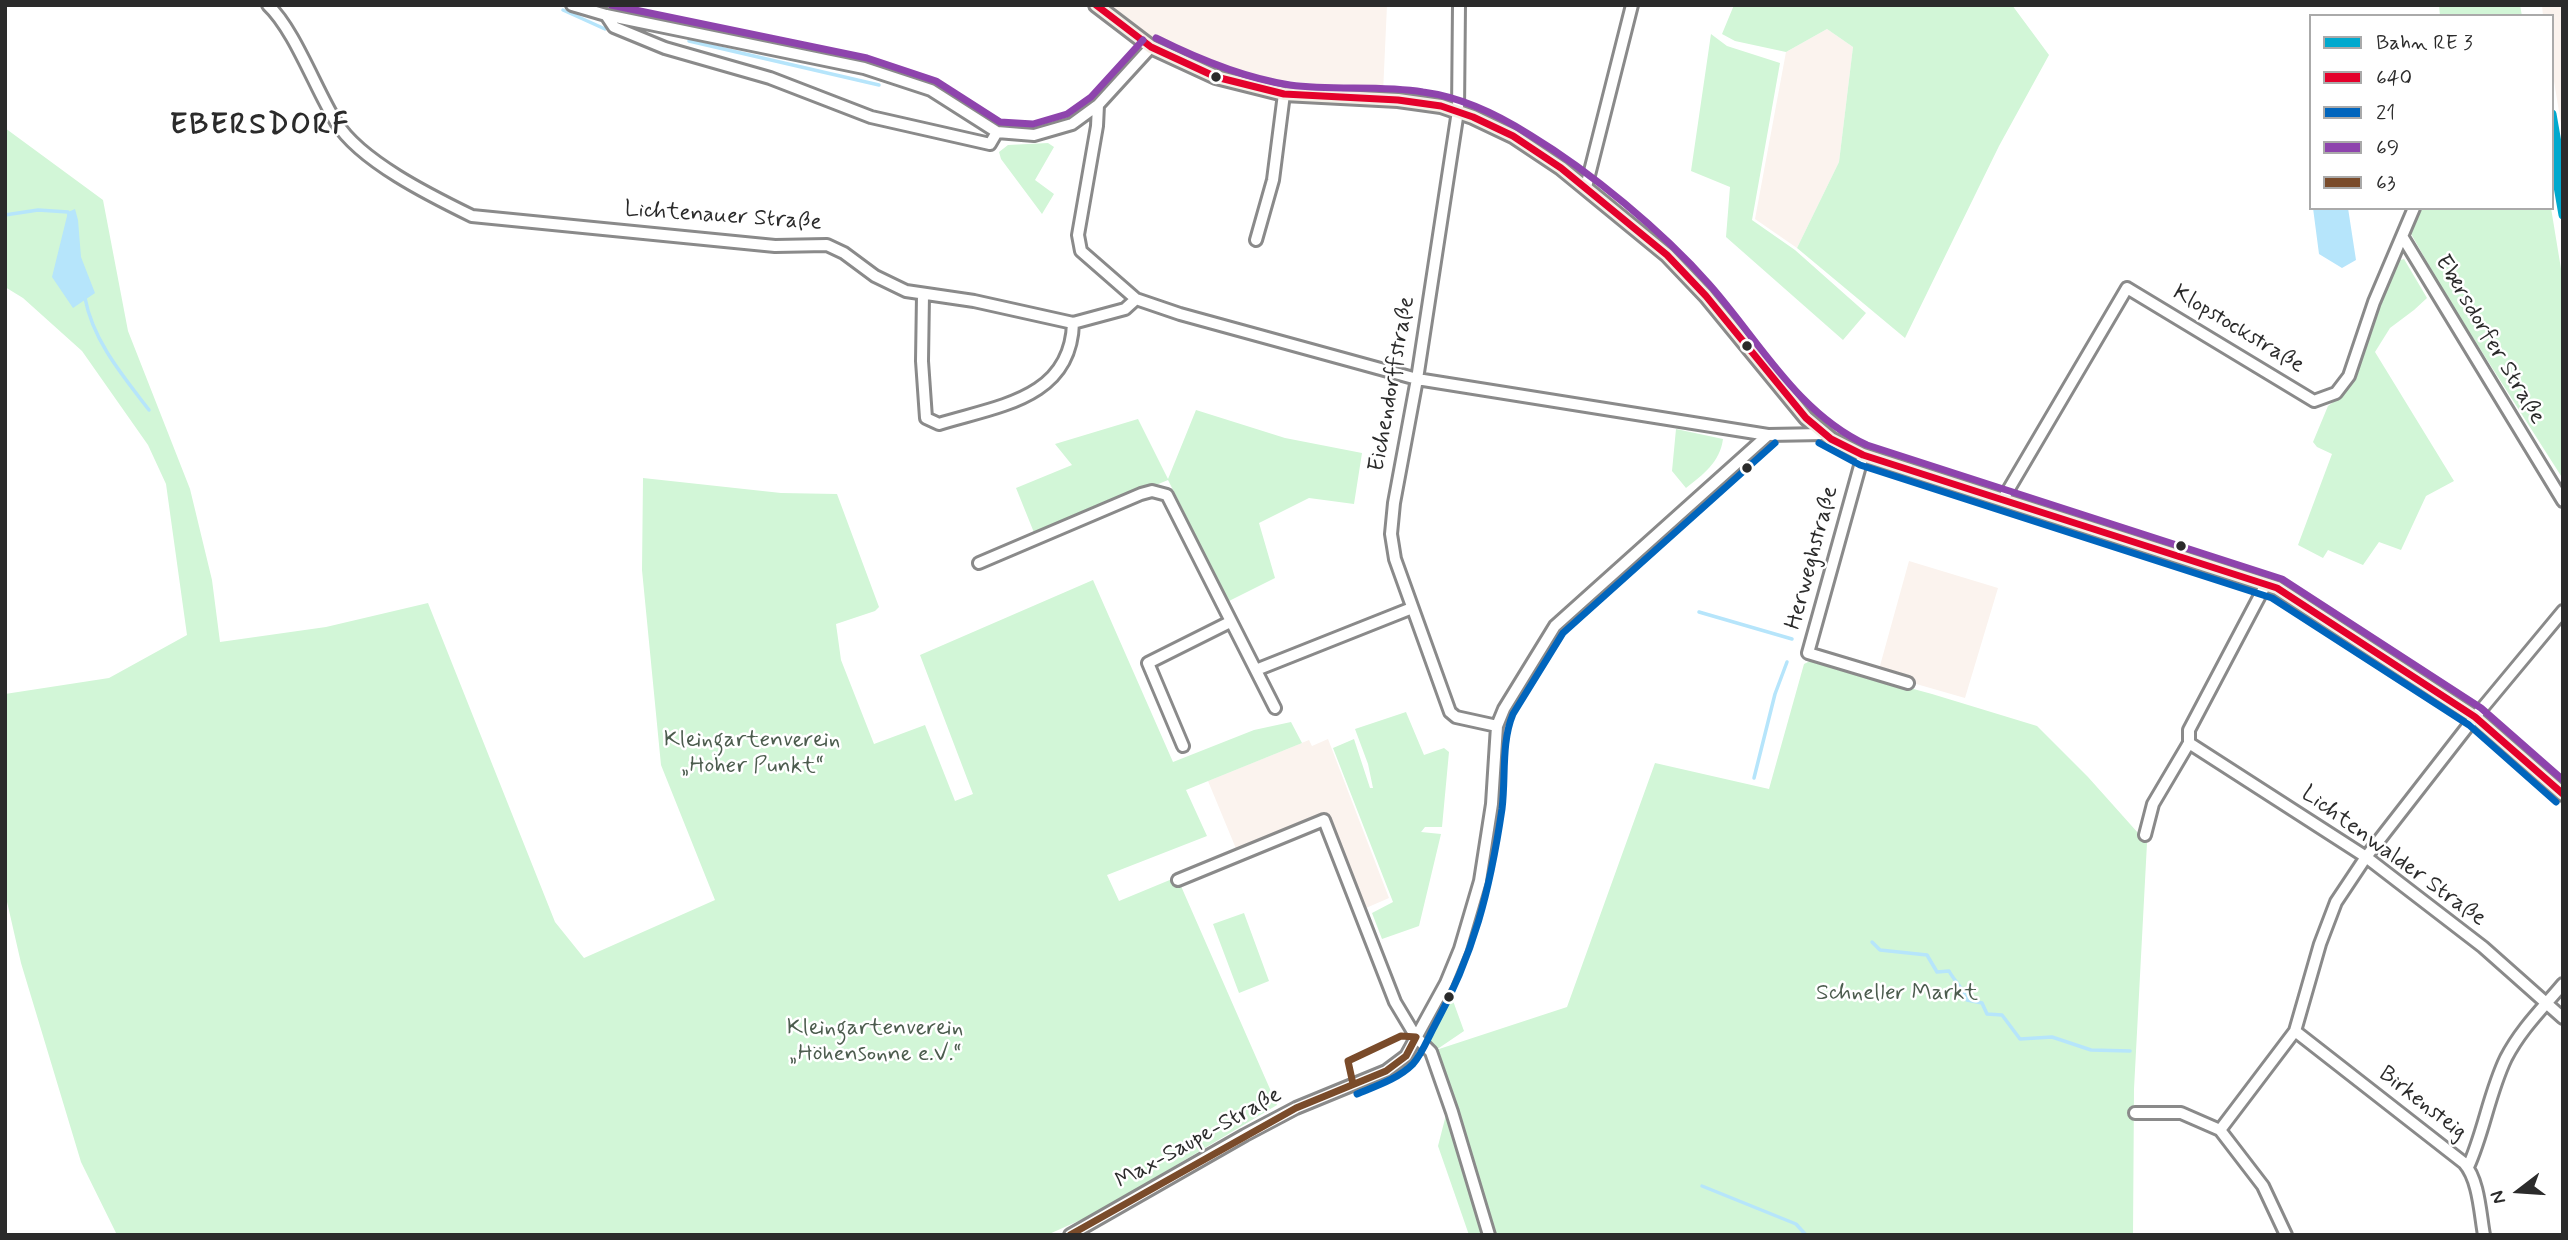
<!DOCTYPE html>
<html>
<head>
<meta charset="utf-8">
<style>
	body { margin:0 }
	#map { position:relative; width:2568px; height:1240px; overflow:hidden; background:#fff; font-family:Mynerve,sans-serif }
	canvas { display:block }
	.frame { position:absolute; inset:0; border:7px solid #2b2b2b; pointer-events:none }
	.legend { position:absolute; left:2309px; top:14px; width:245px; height:196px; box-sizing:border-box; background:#fff; border:2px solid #aaa; margin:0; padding:9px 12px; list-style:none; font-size:21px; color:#2b2b2b }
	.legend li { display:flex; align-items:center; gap:14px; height:35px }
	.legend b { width:35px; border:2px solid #aaa }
	.north { position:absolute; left:2484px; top:1156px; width:70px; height:70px; -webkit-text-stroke:5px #fff; paint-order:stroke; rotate:253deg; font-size:19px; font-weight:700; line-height:28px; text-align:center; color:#2b2b2b }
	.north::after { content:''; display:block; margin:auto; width:24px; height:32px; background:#2b2b2b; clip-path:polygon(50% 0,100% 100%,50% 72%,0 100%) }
</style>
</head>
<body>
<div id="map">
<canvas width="2568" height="1240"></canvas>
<div class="frame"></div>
<ul class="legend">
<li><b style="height:9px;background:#00a9ce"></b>Bahn RE 3</li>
<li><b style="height:9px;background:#e4002b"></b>640</li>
<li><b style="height:9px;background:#0065bd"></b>21</li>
<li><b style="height:9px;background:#8e44ad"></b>69</li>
<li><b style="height:9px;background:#7a4b2a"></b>63</li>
</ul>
<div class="north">N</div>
</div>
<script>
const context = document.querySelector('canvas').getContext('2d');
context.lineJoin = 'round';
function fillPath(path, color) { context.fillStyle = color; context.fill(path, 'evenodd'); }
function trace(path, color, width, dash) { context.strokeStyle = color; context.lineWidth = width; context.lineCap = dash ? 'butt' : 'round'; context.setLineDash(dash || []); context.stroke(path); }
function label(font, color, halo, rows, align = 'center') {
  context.font = font + ' Mynerve,sans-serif'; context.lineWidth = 5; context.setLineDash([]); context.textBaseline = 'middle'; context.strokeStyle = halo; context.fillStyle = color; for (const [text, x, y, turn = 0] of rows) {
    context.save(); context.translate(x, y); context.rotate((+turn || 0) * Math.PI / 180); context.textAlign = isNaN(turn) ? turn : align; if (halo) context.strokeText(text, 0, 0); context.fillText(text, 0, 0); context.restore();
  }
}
fillPath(new Path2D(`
	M1087,5H1387L1383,93L1174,66L1141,49Z
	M2542,5H2563V136L2552,69V16H2543Z
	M1827,29L1853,47L1839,162L1797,248L1755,219L1786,52Z
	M1909,561L1998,588L1965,698L1878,673Z
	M1328,739L1389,898L1366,908L1328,813L1237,851L1208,781L1309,740L1312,746Z`), '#fbf3ee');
fillPath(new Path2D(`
	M1734,5H2012L2049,55L1999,146L1905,338L1797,248L1839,162L1853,47L1827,29L1786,52L1735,41L1722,34Z
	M2439,5H2520L2522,16H2440Z
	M1711,34L1727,46L1780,63L1752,220L1795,250L1866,313L1843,340L1726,237L1730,187L1691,171Z
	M5,128L103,200L128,331L190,489L212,580L220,642L326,627L428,603L555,922L584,958L715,900L661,765L642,570L643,478L781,493L837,494L879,607L875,611L836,624L841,660L874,744L925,725L955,801L973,794L920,655L1093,580L1173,762L1254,730L1291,722L1302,743L1186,790L1207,836L1107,875L1119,901L1177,877L1277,1105L1096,1213L1047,1235H117L81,1162L21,963L5,893V694L109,678L187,635L166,484L148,445L82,351L23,298L5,287Z
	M1048,143L1054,147L1035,180L1054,194L1042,214L1001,159L999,152L1008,145Z
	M2420,208H2551L2563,281V479L2447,297L2410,232Z
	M2404,259L2427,298L2414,310L2390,328L2375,352L2454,481L2426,496L2401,550L2379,542L2363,565L2328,550L2323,558L2298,545L2332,454L2317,447L2313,442L2328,406L2344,394L2356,379L2374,316L2397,261Z
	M1196,410L1285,438L1362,453L1354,504L1309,498L1259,523L1275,578L1229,601L1168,480L1035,535L1016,488L1072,465L1055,444L1138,419L1168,479Z
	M1676,429L1723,439C1720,462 1703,475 1686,488L1672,471Z
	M1810,661L1932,694L2037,726L2088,777L2147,843L2134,1089L2133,1235H1469L1438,1146L1448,1107L1429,1054L1421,1042L1452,998L1464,1031L1436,1050L1567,1007L1655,763L1769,789L1804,664Z
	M1406,712L1424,755L1444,748L1449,752L1442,827H1425L1421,832L1441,834L1419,926L1382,939L1372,913L1393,902L1333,748L1354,739L1370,788H1373L1368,764L1355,729Z
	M1244,913L1269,981L1239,993L1213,924Z`), '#d2f6d7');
fillPath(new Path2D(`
	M2313,208H2348L2356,260L2342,268L2319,254Z
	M75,209L78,220L81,257L95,293L73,308L52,277L68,212Z`), '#b6e5fb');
trace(new Path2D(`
	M563,10L605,29
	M689,41L879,85
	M5,215L38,210L68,212L69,215
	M85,298C93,341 123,376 149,410
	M1699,612L1792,639
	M1754,778L1775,694L1787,662
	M1872,942L1880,950L1927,955L1937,972L1949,971C1955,982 1964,989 1967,1000L1982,1003L1987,1014L2002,1015L2020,1039L2052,1037L2091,1050L2130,1051
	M1702,1186L1796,1224L1806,1235`), '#b6e5fb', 3.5);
const minor = new Path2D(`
	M268,5C294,29 316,90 336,122C360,161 431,196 472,216L775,246L827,245L844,253L875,276L906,291L974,301L1073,323L1125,309L1136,299
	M572,5L606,15L864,68L931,90L997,132L1034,135L1072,124L1098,105L1151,47
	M1459,5L1458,111L1417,379L1394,503L1391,534L1395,559L1450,712L1456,717L1497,726
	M606,15L614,27L665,48L770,78L871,117L990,144L997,132
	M1098,105L1097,126L1078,235L1081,251L1136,299L1180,314L1417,379L1768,435L1824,434
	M1586,187L1632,5
	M2402,236L2563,501
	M1256,240L1273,180L1284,94
	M923,295L922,361L926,418L939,424C997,406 1071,399 1073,323
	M1863,455L1808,653L1908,683
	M2003,499L2127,288L2314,401L2336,393L2349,376L2374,302L2414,208
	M979,563L1141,494L1152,491L1167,495L1275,708
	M1256,670L1412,608
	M2189,743L2366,857L2483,947L2563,1018
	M1183,746L1148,663L1230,622
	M2145,835L2153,804L2189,743V730L2266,584
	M1178,880L1324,820L1395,1002L1416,1037L1431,1052L1452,1112L1489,1235
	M2295,1031L2464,1163C2479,1180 2480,1213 2484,1235
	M2135,1113H2181L2220,1130L2263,1186L2286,1235
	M2220,1130L2295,1031L2320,944L2336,902L2366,857L2475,717L2563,611
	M2468,1167C2484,1132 2489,1093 2506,1058C2521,1029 2542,1009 2563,984
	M1070,1235L1245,1135L1296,1108L1386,1071L1406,1056L1446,983L1460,949L1480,881L1492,804L1497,726L1504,709L1555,626L1768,435`);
const major = new Path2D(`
	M1096,5L1151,47L1216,77L1284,94L1398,100L1441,106L1473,117L1513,136L1561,168L1667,255L1706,296L1806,418L1831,439L1863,455L2277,588L2475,717L2563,794`);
trace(minor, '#8a8a8a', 16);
trace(major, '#8a8a8a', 18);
trace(minor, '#fff', 10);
trace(major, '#f3efe6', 12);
trace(new Path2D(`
	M1096,5L1151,47L1216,77L1284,94L1398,100L1441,106L1473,117L1513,136L1561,168L1667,255L1706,296L1806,418L1831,439L1863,455L2277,588L2475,717L2563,794`), '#e4002b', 7);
trace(new Path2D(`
	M1819,443L1860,465L2272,598L2469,725L2556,802
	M1357,1094C1376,1086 1398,1079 1413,1064C1422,1054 1428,1038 1434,1027C1474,954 1490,890 1502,809C1506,777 1501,743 1513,714L1563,633L1775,443`), '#0065bd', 7);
trace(new Path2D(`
	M611,5L867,58L936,81L1000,122L1033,124L1067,114L1091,97L1143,40
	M1156,38C1198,59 1243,78 1290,85C1334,91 1379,85 1423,92C1461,97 1497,114 1530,135C1591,172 1662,231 1709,284C1758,339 1797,413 1867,445L2282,579L2481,708L2563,780`), '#8e44ad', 7);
trace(new Path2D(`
	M1070,1235L1296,1108L1386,1071L1406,1056L1416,1037L1401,1036L1348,1061L1353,1084`), '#7a4b2a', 7);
trace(new Path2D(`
	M2552,114L2563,177
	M2552,152L2563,215`), '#00a9ce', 9);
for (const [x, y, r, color] of [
	[1216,77,6,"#2b2b2b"],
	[1747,346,6,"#2b2b2b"],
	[1747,468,6,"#2b2b2b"],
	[2181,546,6,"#2b2b2b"],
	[1449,997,6,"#2b2b2b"]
]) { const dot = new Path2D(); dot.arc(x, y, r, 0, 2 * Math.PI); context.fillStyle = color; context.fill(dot); trace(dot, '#fff', 2.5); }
label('23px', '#2b2b2b', '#fff', [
	["Lichtenauer Straße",723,217,4],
	["Klopstockstraße",2238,330,31],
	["Ebersdorfer Straße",2489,340,59],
	["Eichendorffstraße",1393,384,-80],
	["Herweghstraße",1813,558,-75],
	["Lichtenwalder Straße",2393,857,36],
	["Birkensteig",2422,1104,38],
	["Max-Saupe-Straße",1199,1139,-29]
]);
label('23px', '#4c5c4e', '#fff', [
	["Kleingartenverein",752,741],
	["„Hoher Punkt“",752,767],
	["Schneller Markt",1897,994],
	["Kleingartenverein",875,1029],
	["„Höhensonne e.V.“",875,1055]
]);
context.letterSpacing = '2px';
label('bold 30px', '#2b2b2b', '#fff', [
	["EBERSDORF",260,127]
]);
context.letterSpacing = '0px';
</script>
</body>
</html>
